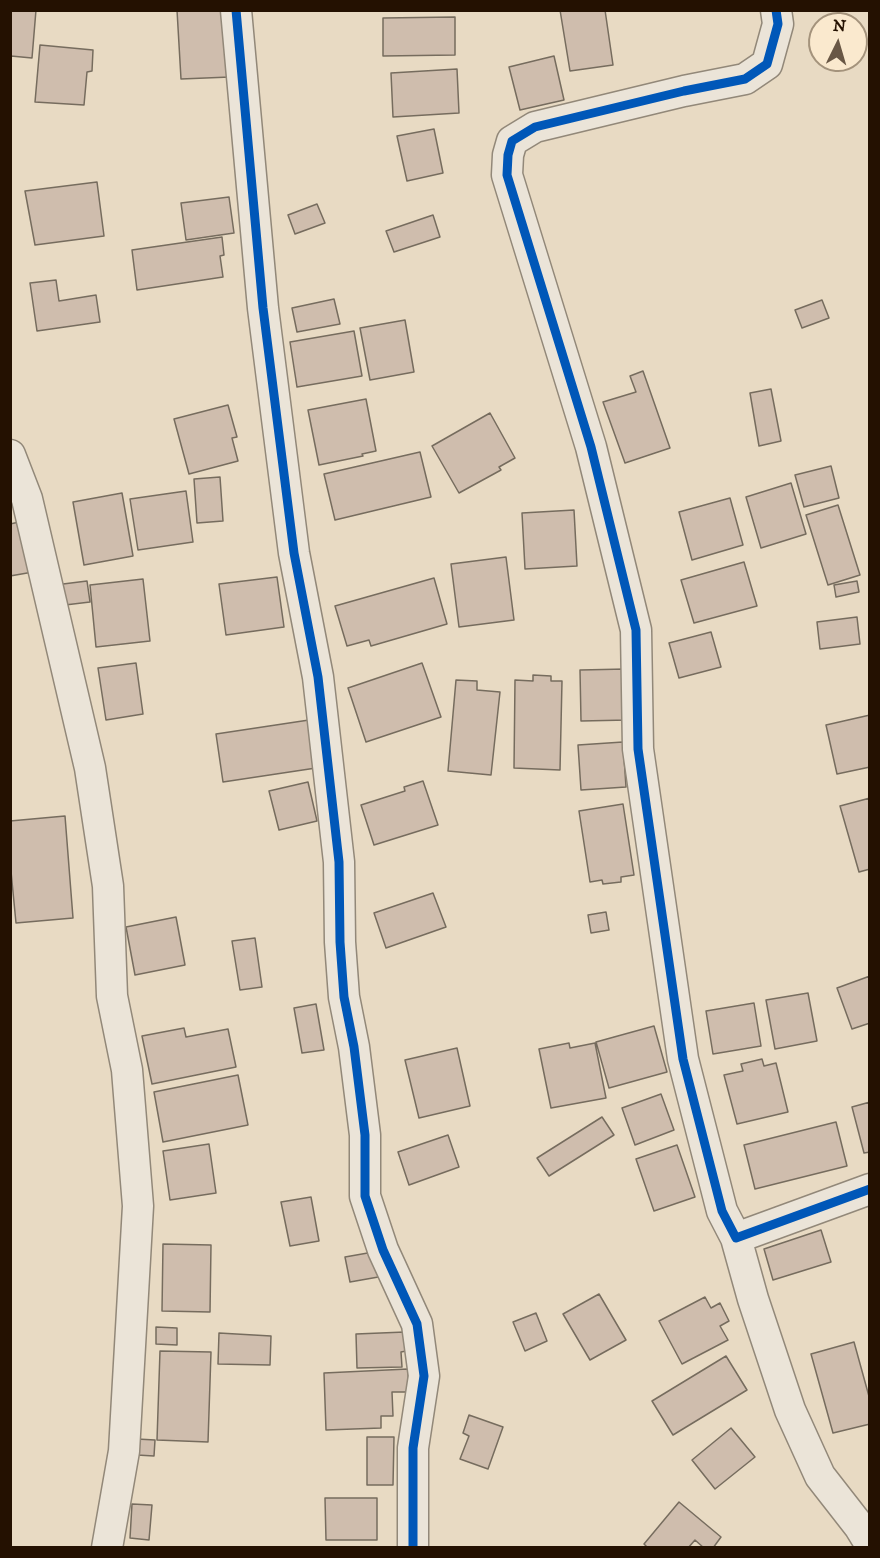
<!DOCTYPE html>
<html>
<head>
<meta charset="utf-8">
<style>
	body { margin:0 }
	#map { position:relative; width:880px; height:1558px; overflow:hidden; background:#e8dac3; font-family:"IM FELL DW Pica",serif }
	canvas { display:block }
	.frame { position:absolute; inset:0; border:12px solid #241101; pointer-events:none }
	.north { position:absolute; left:808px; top:12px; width:60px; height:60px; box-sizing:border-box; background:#fae9ce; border:2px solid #a4937c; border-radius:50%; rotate:5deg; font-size:16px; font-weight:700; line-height:24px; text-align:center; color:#241101 }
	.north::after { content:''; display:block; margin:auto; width:21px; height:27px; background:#695745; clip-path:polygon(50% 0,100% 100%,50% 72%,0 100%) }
</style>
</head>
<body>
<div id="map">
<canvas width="880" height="1558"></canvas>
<div class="frame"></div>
<div class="north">N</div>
</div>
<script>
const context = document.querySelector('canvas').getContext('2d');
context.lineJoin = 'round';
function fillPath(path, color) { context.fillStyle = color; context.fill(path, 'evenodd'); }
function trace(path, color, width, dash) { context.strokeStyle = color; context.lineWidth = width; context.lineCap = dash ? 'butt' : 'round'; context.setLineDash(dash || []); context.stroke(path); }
const building = new Path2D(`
	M10,10H36L32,58L11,56L10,61Z
	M177,10H226L230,77L181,79Z
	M560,10H605L613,65L570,71Z
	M455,17V55L383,56V18Z
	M40,45L93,50L92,71L87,72L84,105L35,102Z
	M554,56L564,100L520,110L509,67Z
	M457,69L459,113L393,117L391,73Z
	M434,129L443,173L407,181L397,136Z
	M97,182L104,236L35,245L25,191Z
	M229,197L234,233L186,240L181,203Z
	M317,204L325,223L295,234L288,215Z
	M433,215L440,237L394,252L386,231Z
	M222,237L224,255L220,256L223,277L137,290L132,250Z
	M56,280L59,301L96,295L100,322L37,331L30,283Z
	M334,299L340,324L297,332L292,308Z
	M822,300L829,318L802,328L795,310Z
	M405,320L414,372L370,380L360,328Z
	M354,331L362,376L297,387L290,342Z
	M643,371L670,448L625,463L603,402L636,392L630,376Z
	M771,389L781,441L759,446L750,393Z
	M366,399L376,451L362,454L363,456L319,465L308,410Z
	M228,405L237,437L232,438L238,461L189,474L174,419Z
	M490,413L515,458L499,467L501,470L459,493L432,446Z
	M420,452L431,497L335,520L324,474Z
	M831,466L839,498L804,507L795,475Z
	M220,477L223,521L197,523L194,479Z
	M791,483L806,534L761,548L746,497Z
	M186,491L193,542L138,550L130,499Z
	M122,493L133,556L84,565L73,502Z
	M730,498L743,545L692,560L679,512Z
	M838,505L860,575L828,585L806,515Z
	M574,510L577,566L525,569L522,513Z
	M24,521L33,572L10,576V524Z
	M506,557L514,620L459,627L451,564Z
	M744,562L757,606L694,623L681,580Z
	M277,577L284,627L226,635L219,584Z
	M434,578L447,624L371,646L369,640L347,646L335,606Z
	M143,579L150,641L96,647L90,585Z
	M87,581L90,602L65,605L63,584Z
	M857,581L859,592L836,597L834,585Z
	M857,617L860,644L820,649L817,622Z
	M711,632L721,667L679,678L669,643Z
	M136,663L143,714L106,720L98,668Z
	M422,663L441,717L366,742L348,688Z
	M626,669L628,720L581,721L580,670Z
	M533,675L551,676V681H562L560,770L514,768L515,680L533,681Z
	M456,680L477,681V690L500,692L491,775L448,771Z
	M870,715V767L837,774L826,725Z
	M309,720L316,768L223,782L216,734Z
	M623,742L626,787L581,790L578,745Z
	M423,781L438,825L374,845L361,805L405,791L404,787Z
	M308,782L317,821L279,830L269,791Z
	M870,798V869L859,872L840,806Z
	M623,804L634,875L621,877V882L603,884L602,880L590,882L579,811Z
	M65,816L73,918L16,923L10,861V821Z
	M433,893L446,927L386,948L374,913Z
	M606,912L609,930L591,933L588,915Z
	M176,917L185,965L135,975L126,927Z
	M255,938L262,987L240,990L232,941Z
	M870,976V1023L852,1029L837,988Z
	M808,993L817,1041L775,1049L766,1000Z
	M754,1003L761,1046L713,1054L706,1011Z
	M316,1004L324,1050L302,1053L294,1008Z
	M654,1026L667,1072L609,1088L596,1042Z
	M184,1028L186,1037L228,1029L236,1067L152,1084L142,1036Z
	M569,1043L570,1048L595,1043L606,1098L551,1108L539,1049Z
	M457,1048L470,1106L419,1118L405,1060Z
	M762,1059L764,1066L776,1063L788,1112L737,1124L724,1075L743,1071L741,1064Z
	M238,1075L248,1125L163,1142L154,1092Z
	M661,1094L674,1130L635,1145L622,1108Z
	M870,1102V1152L864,1153L852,1107Z
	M602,1117L614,1135L549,1176L537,1158Z
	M836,1122L847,1166L755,1189L744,1145Z
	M448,1135L459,1167L409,1185L398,1152Z
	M209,1144L216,1193L170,1200L163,1151Z
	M677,1145L695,1197L654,1211L636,1159Z
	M311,1197L319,1241L290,1246L281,1202Z
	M821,1230L831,1262L773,1280L764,1249Z
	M163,1244L211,1245L210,1312L162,1311Z
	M379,1251L384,1276L350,1282L345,1257Z
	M599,1294L626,1340L590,1360L563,1314Z
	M705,1297L711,1308L720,1303L729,1321L720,1326L728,1340L682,1364L659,1321Z
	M536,1313L547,1341L525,1351L513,1322Z
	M156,1327L177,1328V1345L156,1344Z
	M405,1332L406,1351L401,1352L402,1367L357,1368L356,1334Z
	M219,1333L271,1336L270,1365L218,1364Z
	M854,1342L870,1400V1424L833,1433L811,1354Z
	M160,1351L211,1352L208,1442L157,1440Z
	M726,1356L747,1390L673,1435L652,1401Z
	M408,1369L409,1392H392L393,1416H381V1428L326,1430L324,1373Z
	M469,1415L503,1427L488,1469L460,1459L469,1436L463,1433Z
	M731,1428L755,1457L715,1489L692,1460Z
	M367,1437H394L393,1485H367Z
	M137,1439L155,1440L154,1456L137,1455Z
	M325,1498H377V1540H326Z
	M679,1502L721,1537L713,1548H704L695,1540L688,1548H648L644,1544Z
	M132,1504L152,1505L149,1540L130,1538Z`);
fillPath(building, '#cfbdad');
trace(building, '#766c5e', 1.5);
const street = new Path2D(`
	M236,10L263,308L294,553L318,677L339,862L340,942L344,997L354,1047L365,1135V1196L383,1250L417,1324L424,1376L413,1448V1548
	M776,10L778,24L767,64L745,79L684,91L535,127L512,141L508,155L507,175L591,447L636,630L638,749L683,1059L722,1211L736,1238L870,1189
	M10,455L27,499L90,768L108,886L112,996L127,1070L138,1206L124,1451L107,1548
	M736,1238L753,1299L790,1410L820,1476L859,1526L870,1544`);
trace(street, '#928879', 33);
trace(street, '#ebe4d8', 30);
trace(new Path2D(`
	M236,10L263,308L294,553L318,677L339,862L340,942L344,997L354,1047L365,1135V1196L383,1250L417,1324L424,1376L413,1448V1548
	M776,10L778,24L767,64L745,79L684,91L535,127L512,141L508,155L507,175L591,447L636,630L638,749L683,1059L722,1211L736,1238L870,1189`), '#0057b8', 9);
</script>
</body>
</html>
